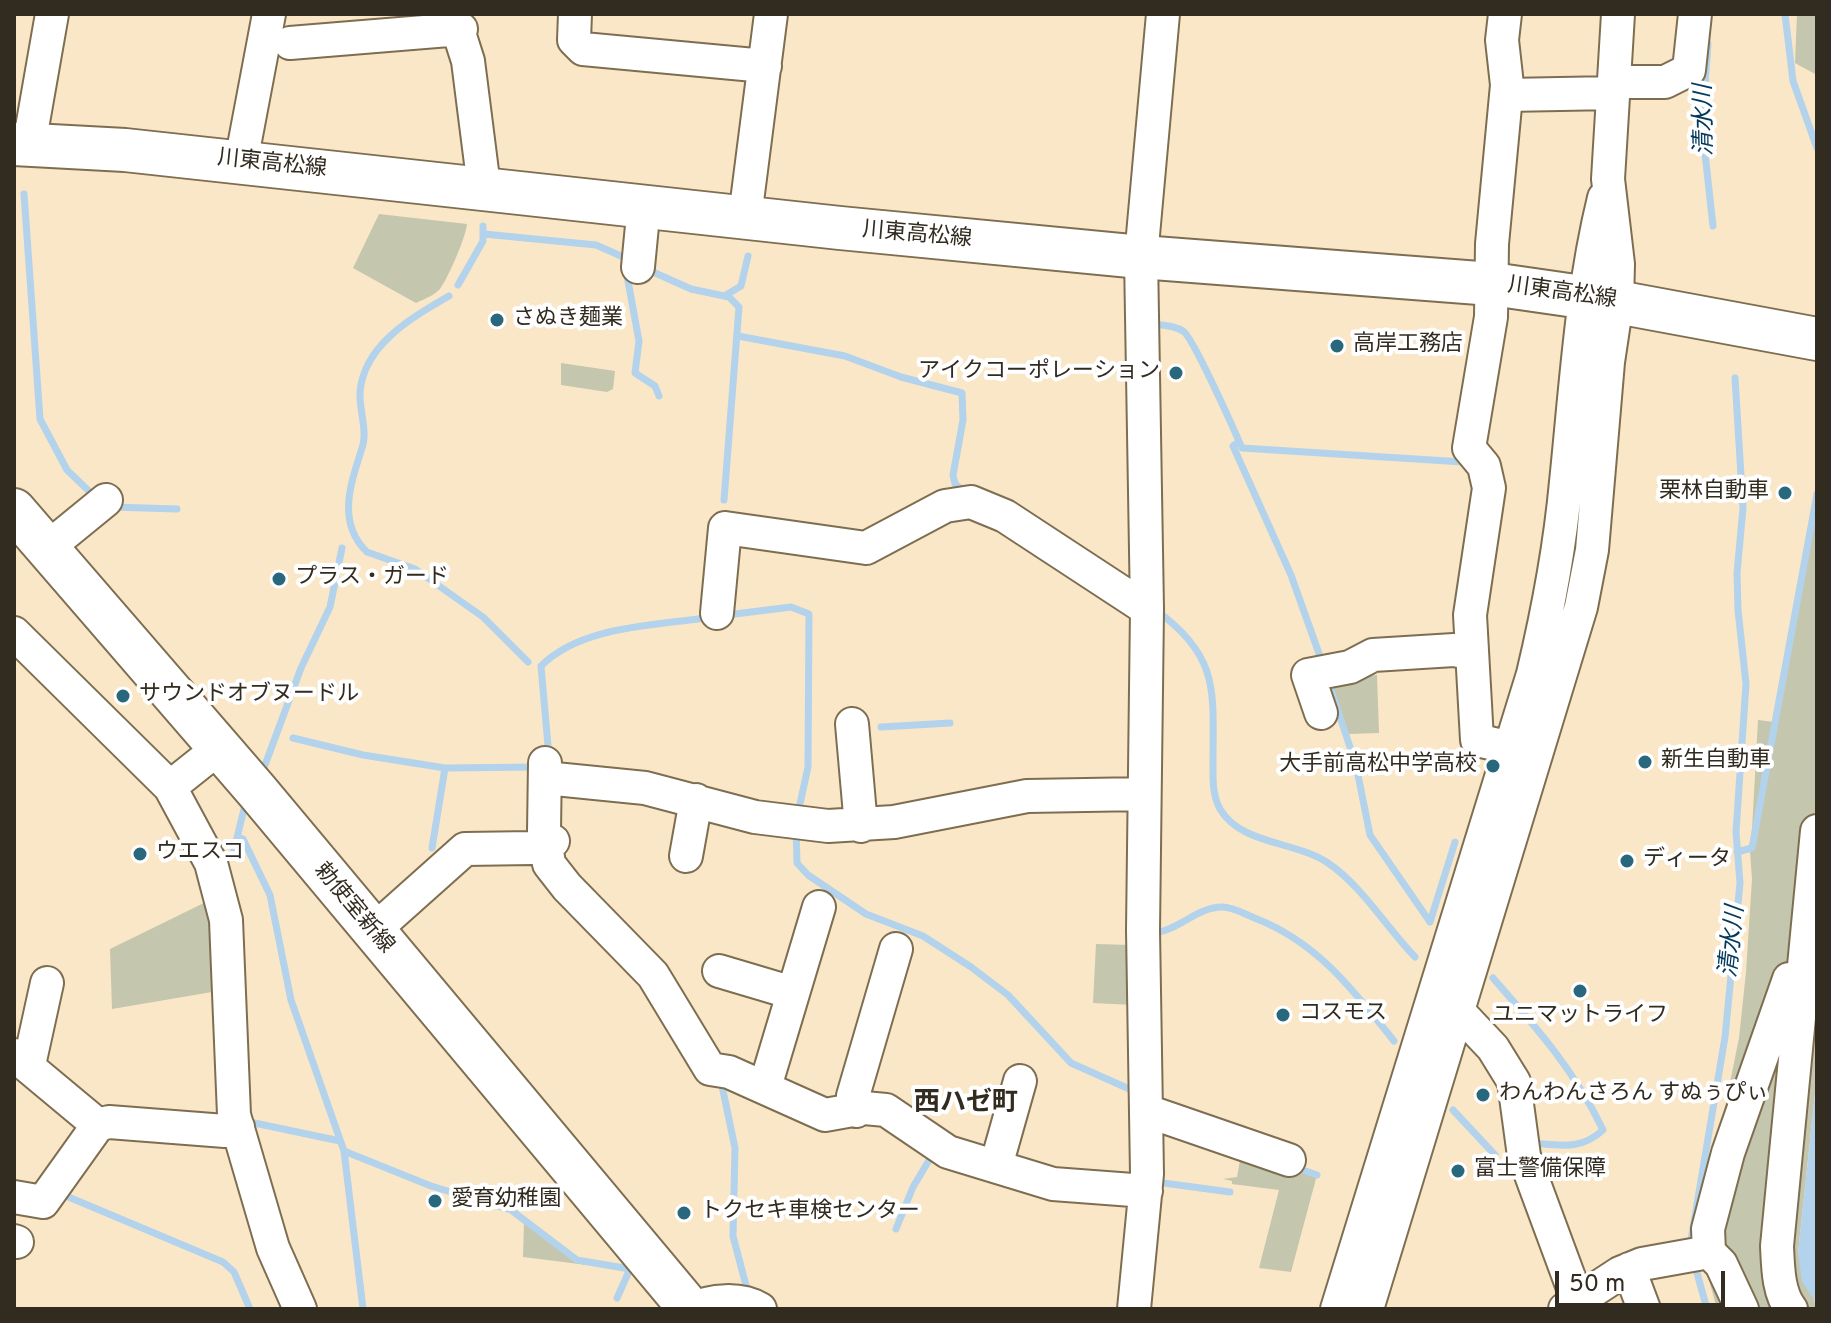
<!DOCTYPE html>
<html>
<head>
<meta charset="utf-8">
<style>
	body { margin:0 }
	#map { position:relative; width:1831px; height:1323px; overflow:hidden; background:#fae7c8; font-family:Overpass,sans-serif }
	canvas { display:block }
	.frame { position:absolute; inset:0; border:16px solid #322b1f; pointer-events:none }
	.scale { position:absolute; left:1555px; top:1271px; width:170px; height:36px; box-sizing:border-box; border:4px solid #322b1f; border-top:0; padding-left:10px; font-size:24px; line-height:28px; white-space:nowrap; color:#322b1f; -webkit-text-stroke:6px #fff; paint-order:stroke }
</style>
</head>
<body>
<div id="map">
<canvas width="1831" height="1323"></canvas>
<div class="frame"></div>
<div class="scale">50 m</div>
</div>
<script>
const context = document.querySelector('canvas').getContext('2d');
context.lineJoin = 'round';
function fillPath(path, color) { context.fillStyle = color; context.fill(path, 'evenodd'); }
function trace(path, color, width, dash) { context.strokeStyle = color; context.lineWidth = width; context.lineCap = dash ? 'butt' : 'round'; context.setLineDash(dash || []); context.stroke(path); }
function label(font, color, halo, rows, align = 'center') {
  context.font = font + ' Overpass,"Noto Sans JP",sans-serif'; context.lineWidth = 8; context.setLineDash([]); context.textBaseline = 'middle'; context.strokeStyle = halo; context.fillStyle = color; for (const [text, x, y, turn = 0] of rows) {
    context.save(); context.translate(x, y); context.rotate((+turn || 0) * Math.PI / 180); context.textAlign = isNaN(turn) ? turn : align; if (halo) context.strokeText(text, 0, 0); context.fillText(text, 0, 0); context.restore();
  }
}
fillPath(new Path2D(`
	M1797,14H1817V75L1795,63Z
	M379,214L467,224C466,237 447,281 439,290C433,296 424,299 416,303L353,268Z
	M561,363L615,371L613,389L607,392L561,385Z
	M1817,504V1075L1798,1253L1817,1309H1717L1704,1262L1713,1166L1739,1038L1746,972L1752,879L1750,851L1754,849Z
	M1377,675L1379,733L1348,734L1330,680Z
	M1758,720L1774,722L1751,848Z
	M212,899L218,991L112,1009L110,949Z
	M1096,944L1132,945L1133,1005L1093,1003Z
	M1242,1149L1317,1175L1291,1272L1259,1268L1279,1190L1232,1184V1181L1223,1179L1237,1177Z
	M524,1222L587,1265L523,1257Z`), '#c4c6ad');
fillPath(new Path2D(`
	M1817,1075V1304L1802,1282L1798,1253Z`), '#b3d2ec');
trace(new Path2D(`
	M1785,14L1793,81L1817,148
	M1708,44L1702,126L1713,226
	M24,194L40,419L67,470L94,496
	M484,234L596,245L630,260
	M644,268L691,289L729,297L739,307L724,500
	M626,270L639,341L635,373L655,386L659,396
	M458,285L483,241V226
	M726,295L741,286L748,256
	M449,296C413,317 364,344 360,392C359,410 368,431 362,448C351,483 336,522 367,552L415,569L483,617L528,662
	M1152,324C1161,325 1174,325 1183,331C1193,337 1235,432 1242,448L1463,462
	M738,336L845,356L901,377L962,393L963,420L953,475L955,484L965,492
	M1239,442L1233,446L1291,575L1322,662
	M112,507L177,509
	M1157,611C1220,657 1213,692 1213,762C1213,779 1212,794 1220,809C1241,845 1296,841 1328,863C1362,886 1386,927 1415,957
	M727,615L791,607L809,614L808,767L798,813
	M1328,681L1356,765L1370,835L1430,922
	M881,727L950,723
	M293,738L363,755L445,768L536,767
	M549,757L541,666C582,625 656,626 711,617
	M262,773L301,668L330,607L342,548
	M796,829L797,863L808,875L866,914L923,936L971,967L1008,995L1071,1063L1136,1092
	M237,837L243,839L270,895L291,1000L344,1151L363,1309
	M432,848L445,768
	M1737,852L1752,848L1817,494
	M220,860L233,854L245,805
	M1430,922L1455,842
	M1153,933C1178,931 1197,907 1222,907C1234,907 1246,915 1257,919C1318,943 1354,991 1394,1041
	M1493,978C1536,1027 1575,1071 1603,1130C1580,1151 1560,1145 1531,1143
	M721,1081L735,1148L733,1236L748,1293
	M1453,1110L1495,1155
	M245,1121L340,1141
	M344,1151L431,1186L511,1210L577,1260L630,1269L617,1298
	M1294,1167L1317,1175
	M1156,1182L1230,1192
	M59,1193L223,1262L234,1272L250,1309
	M896,1229L913,1187L934,1152
	M1690,1246L1725,1037L1740,883L1736,832L1746,684L1738,610L1737,573L1743,508L1735,378
	M1694,1262L1707,1309`), '#b3d2ec', 7);
const minor = new Path2D(`
	M453,14L468,61L484,187
	M575,14L574,40L583,49L765,66
	M1505,14L1502,40L1507,85L1492,244L1491,317L1469,448L1484,466L1489,488L1470,615L1477,740L1511,748
	M290,43L461,29
	M1614,82H1665L1689,70L1695,14
	M1507,95L1613,93
	M29,145L52,14
	M241,162L269,14
	M745,217L771,14
	M638,267L644,205
	M46,549L106,500
	M717,613L725,528L866,548L945,506L971,502L1005,516L1147,609
	M14,633L170,787L211,863L226,920L234,1115L273,1248L300,1309
	M1321,713L1308,675L1350,667L1373,655L1454,650L1472,654
	M852,724L861,826
	M545,763L544,831L549,864L567,887L653,975L710,1069L729,1072L825,1115L864,1108L886,1110L948,1152L1053,1184L1146,1191
	M545,778L645,788L755,817L828,826L894,822L1027,796L1144,794
	M170,787L219,748
	M686,856L696,800
	M372,932L465,849L532,848L553,841
	M719,971L793,993
	M1459,1012L1493,1048L1514,1082L1524,1156L1577,1299
	M14,1055L98,1125
	M29,1065L47,983
	M765,1087L819,907
	M856,1111L853,1096L896,949
	M1147,1111L1289,1160
	M996,1166L1020,1081
	M14,1197L43,1202L98,1125L109,1122L225,1131L238,1127
	M14,1241L17,1242
	M1629,1269L1644,1309
	M691,1309C711,1300 740,1297 760,1309
	M1134,1309L1147,1174L1143,930L1147,609L1141,257L1163,14
	M1337,1309L1533,674C1548,611 1560,547 1566,482C1576,386 1581,292 1604,198
	M1367,1309L1581,607L1592,550L1608,362L1617,302L1618,264L1608,179L1618,14
	M1565,1309L1620,1273L1642,1264L1709,1252
	M1742,1309L1721,1264L1709,1252L1708,1229L1728,1153L1789,979
	M1791,1309C1778,1293 1778,1266 1777,1246L1817,831`);
const major = new Path2D(`
	M14,144L125,150L840,228L1141,257L1492,284L1617,302L1817,339
	M14,510L257,791L690,1309`);
trace(minor, '#7e6e51', 36);
trace(major, '#7e6e51', 46);
trace(minor, '#fff', 32);
trace(major, '#fff', 42);
for (const [x, y, r, color] of [
	[497,320,8,"#28677c"],
	[1337,346,8,"#28677c"],
	[1176,373,8,"#28677c"],
	[1785,493,8,"#28677c"],
	[279,579,8,"#28677c"],
	[123,696,8,"#28677c"],
	[1645,762,8,"#28677c"],
	[1493,766,8,"#28677c"],
	[140,854,8,"#28677c"],
	[1627,861,8,"#28677c"],
	[1580,991,8,"#28677c"],
	[1283,1015,8,"#28677c"],
	[1483,1095,8,"#28677c"],
	[1458,1171,8,"#28677c"],
	[435,1201,8,"#28677c"],
	[684,1213,8,"#28677c"]
]) { const dot = new Path2D(); dot.arc(x, y, r, 0, 2 * Math.PI); context.fillStyle = color; context.fill(dot); trace(dot, '#fff', 3); }
label('22px', '#322b1f', '#fff', [
	["川東高松線",272,165,6],
	["川東高松線",917,236,5],
	["川東高松線",1562,294,8],
	["勅使室新線",353,909,50]
]);
label('22px', '#322b1f', '#fff', [
	["さぬき麺業",513,320],
	["高岸工務店",1353,346],
	["アイクコーポレーション",1160,373,"right"],
	["栗林自動車",1769,493,"right"],
	["プラス・ガード",295,579],
	["サウンドオブヌードル",139,696],
	["新生自動車",1661,762],
	["大手前高松中学高校",1477,766,"right"],
	["ウエスコ",156,854],
	["ディータ",1643,861],
	["コスモス",1299,1015],
	["ユニマットライフ",1580,1017,"center"],
	["わんわんさろん すぬぅぴぃ",1499,1095],
	["富士警備保障",1474,1171],
	["愛育幼稚園",451,1201],
	["トクセキ車検センター",700,1213]
], 'left');
label('italic 24px', '#033a5c', '#fff', [
	["清水川",1706,120,-91],
	["清水川",1734,942,-84]
]);
label('bold 26px', '#322b1f', '#fff', [
	["西ハゼ町",966,1105]
]);
</script>
</body>
</html>
